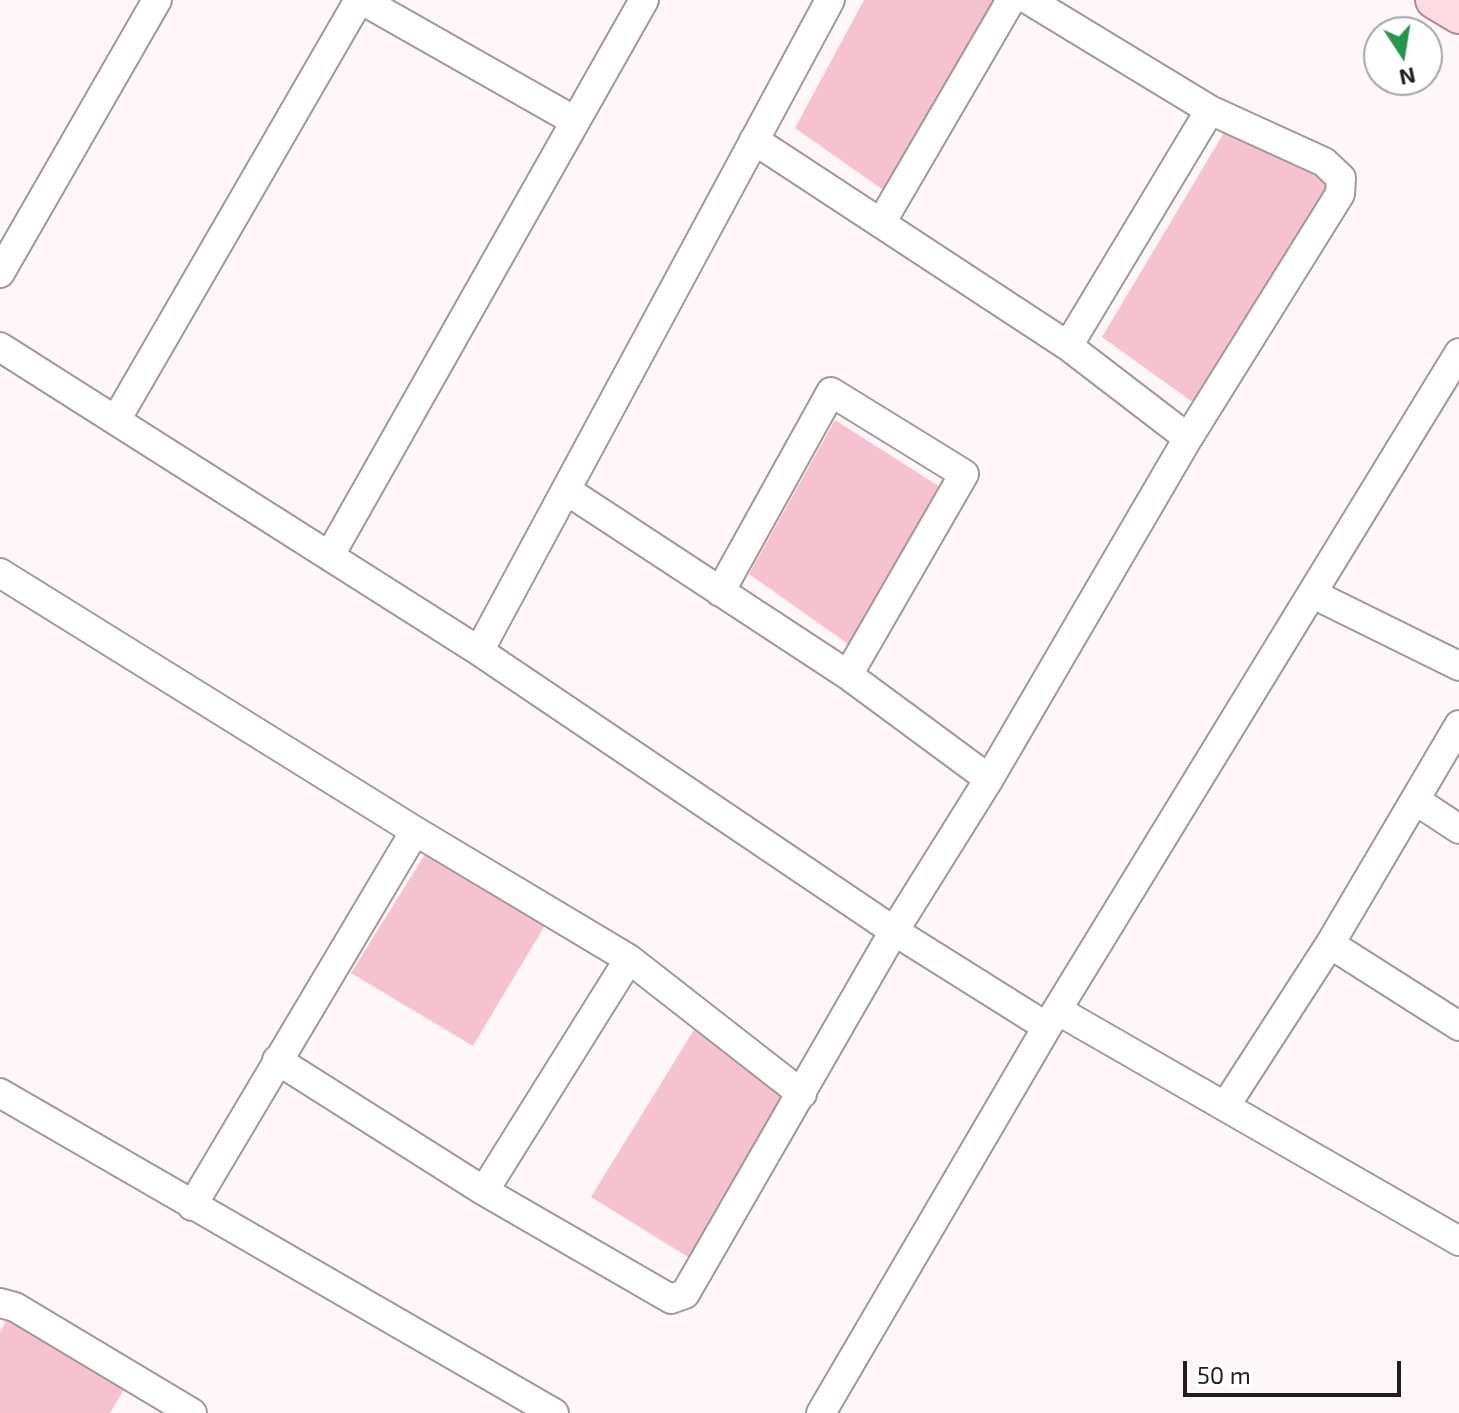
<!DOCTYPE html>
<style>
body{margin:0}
#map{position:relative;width:1459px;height:1413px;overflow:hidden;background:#fef7f9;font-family:"Exo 2",sans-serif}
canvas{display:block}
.north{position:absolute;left:1363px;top:16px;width:80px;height:80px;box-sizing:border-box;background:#fff;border:2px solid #a6a4a5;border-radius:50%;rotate:168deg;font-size:22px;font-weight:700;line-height:32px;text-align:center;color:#211c1d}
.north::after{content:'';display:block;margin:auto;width:28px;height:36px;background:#26954e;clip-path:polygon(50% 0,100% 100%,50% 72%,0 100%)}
.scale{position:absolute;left:1183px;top:1361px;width:218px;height:36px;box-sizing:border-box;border:4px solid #211c1d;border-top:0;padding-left:10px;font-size:24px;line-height:28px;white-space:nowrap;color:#211c1d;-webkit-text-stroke:6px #fff;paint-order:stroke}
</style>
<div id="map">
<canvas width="1459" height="1413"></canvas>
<div class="north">N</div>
<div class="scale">50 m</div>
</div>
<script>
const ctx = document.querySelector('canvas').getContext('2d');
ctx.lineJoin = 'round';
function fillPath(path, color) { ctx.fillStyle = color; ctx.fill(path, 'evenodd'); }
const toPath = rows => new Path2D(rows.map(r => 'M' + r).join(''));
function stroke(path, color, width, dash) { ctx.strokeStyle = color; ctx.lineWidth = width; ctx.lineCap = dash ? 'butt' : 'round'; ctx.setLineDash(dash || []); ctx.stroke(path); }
fillPath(toPath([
 [864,0,1005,0,895,186,883,190,795,128],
 [1231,121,1328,184,1203,399,1191,401,1102,337],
 [835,420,940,487,848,644,749,574],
 [427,851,548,920,473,1046,351,973],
 [700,1020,794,1082,693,1260,591,1197],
 [10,1315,126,1386,110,1413,0,1413,0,1332]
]), '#f6c2d0');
const minor = toPath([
 [362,0,575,121],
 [754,140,1068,346,1188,438],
 [881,223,1011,0],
 [0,273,157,0],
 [1068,346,1210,110],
 [0,347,479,651,894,931,1047,1027],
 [116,420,359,0],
 [566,490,848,675,989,779],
 [330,555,644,0],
 [0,573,415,831,629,959,802,1094],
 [720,592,831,392,964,474,848,675],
 [1313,594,1459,666],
 [479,651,830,0],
 [1415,800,1459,829],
 [1330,944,1459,1026],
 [1057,1010,1459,1241],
 [277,1060,484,1191,671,1299,685,1294,894,931,989,779,1188,438,1340,194,1341,178,1324,162,1210,110,1029,0],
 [0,1093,554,1413],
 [1226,1105,1330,944,1459,725],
 [484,1191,629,959],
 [192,1206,415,831],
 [0,1303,15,1307,192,1413],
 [821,1413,1057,1010,1459,353]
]);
const major = toPath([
 [1434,0,1459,15]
]);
stroke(minor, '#a39598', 32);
stroke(major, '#af8993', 40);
stroke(minor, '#fff', 28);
stroke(major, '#fddce5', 36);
</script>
